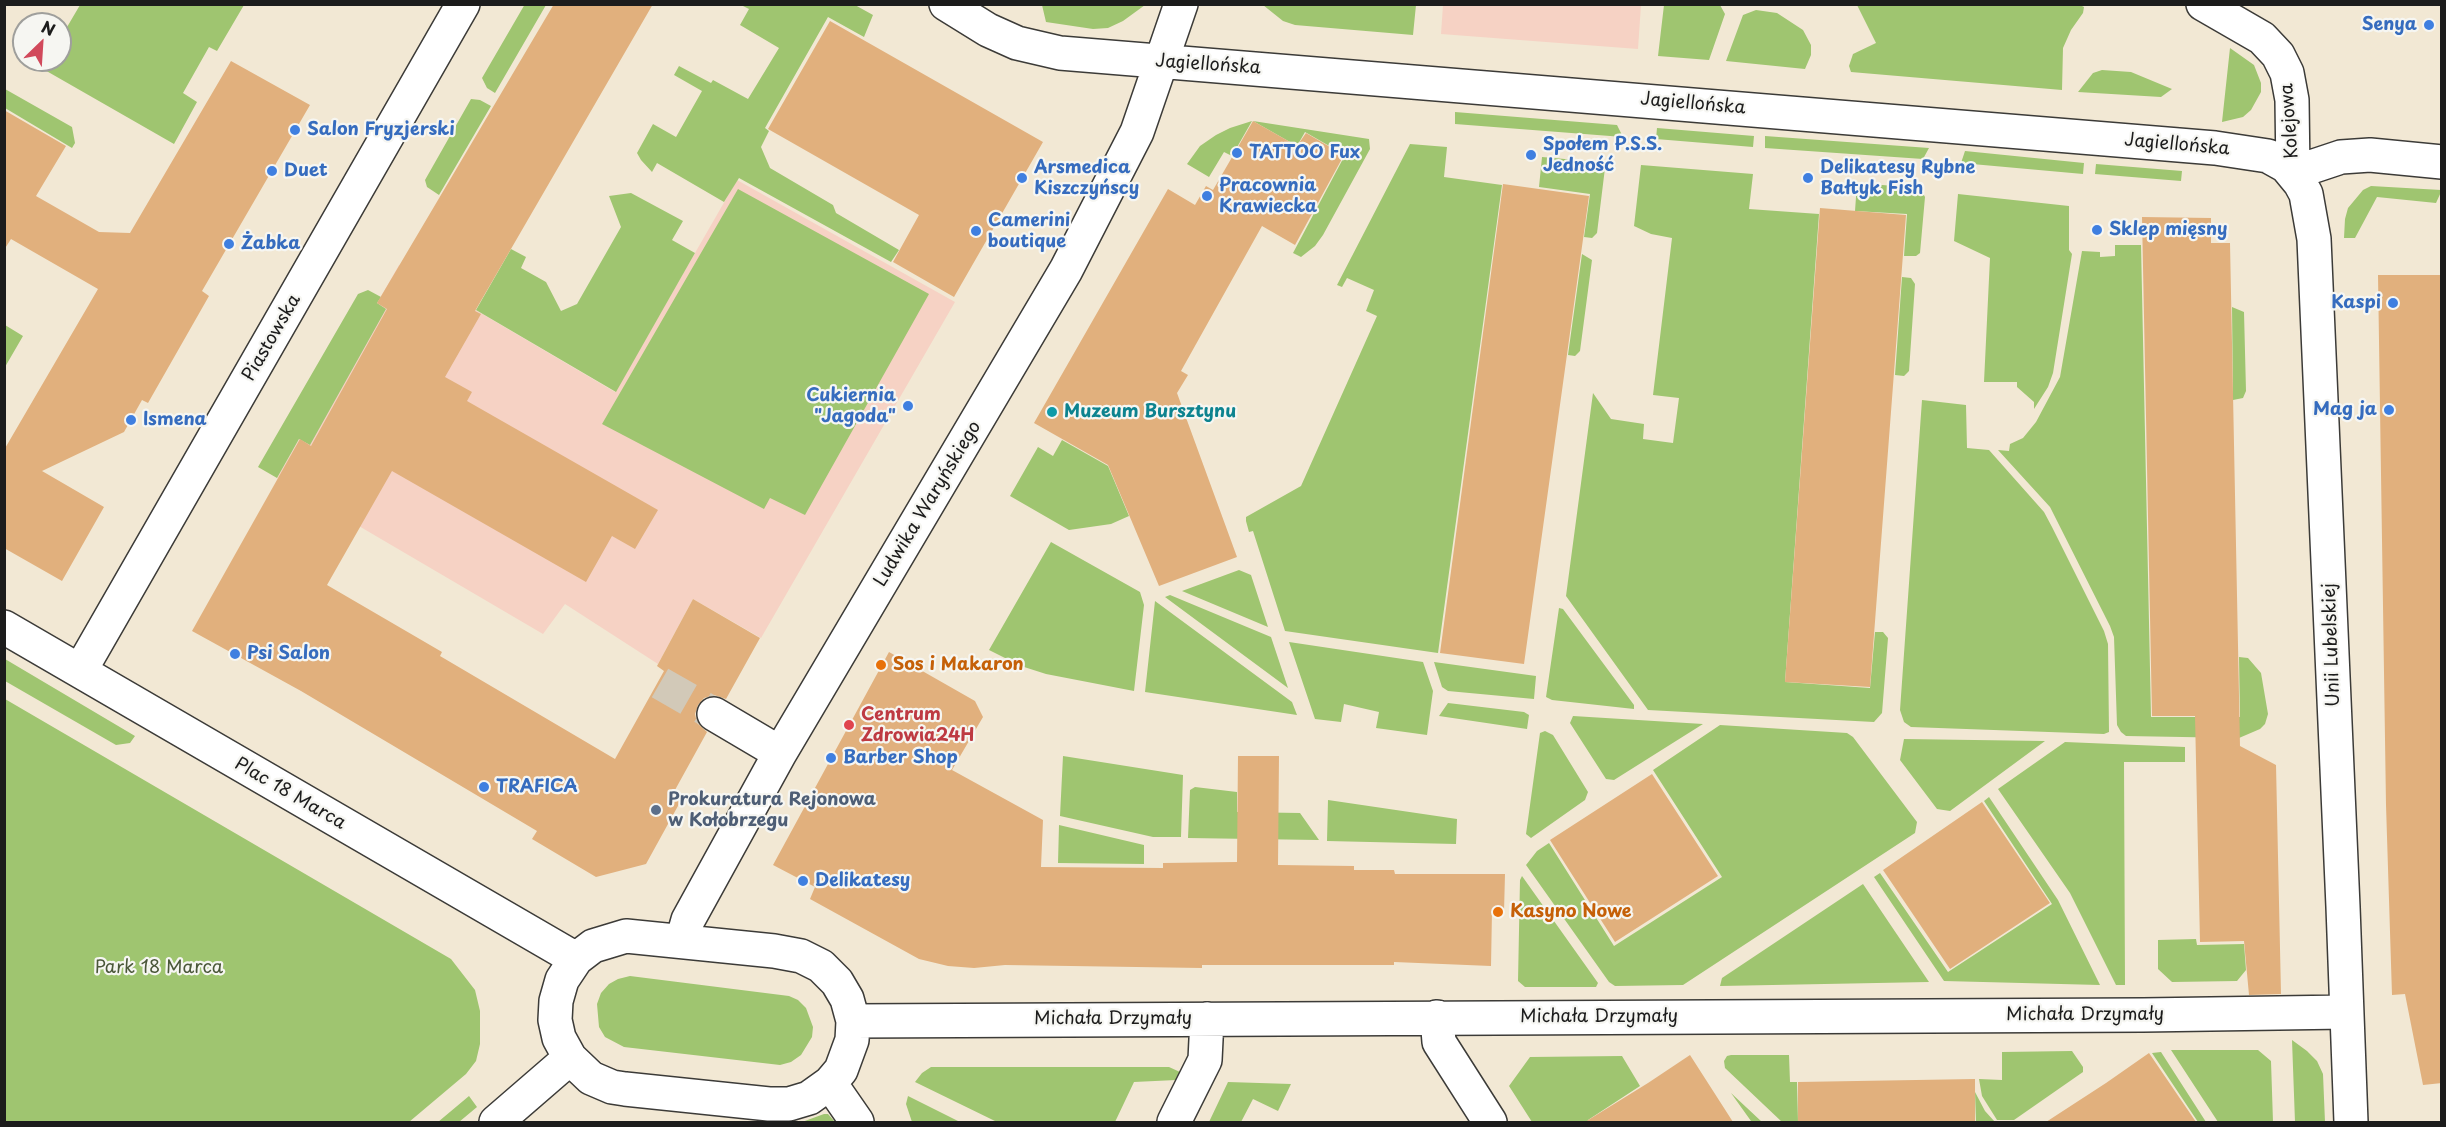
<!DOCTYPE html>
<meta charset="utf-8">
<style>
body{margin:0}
#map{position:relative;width:2446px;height:1127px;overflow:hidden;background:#f2e8d4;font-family:"Playpen Sans",sans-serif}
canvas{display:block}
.frame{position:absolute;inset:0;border:6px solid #1c1c1c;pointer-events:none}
.north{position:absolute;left:12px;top:12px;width:60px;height:60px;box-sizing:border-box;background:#f6f6f2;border:2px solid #9f9f9c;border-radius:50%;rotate:25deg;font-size:16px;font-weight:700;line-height:24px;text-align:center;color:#1c1c1c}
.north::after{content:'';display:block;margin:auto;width:21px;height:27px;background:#d1495b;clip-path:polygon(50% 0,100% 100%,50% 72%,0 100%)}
</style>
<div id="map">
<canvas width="2446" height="1127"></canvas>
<div class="frame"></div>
<div class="north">N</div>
</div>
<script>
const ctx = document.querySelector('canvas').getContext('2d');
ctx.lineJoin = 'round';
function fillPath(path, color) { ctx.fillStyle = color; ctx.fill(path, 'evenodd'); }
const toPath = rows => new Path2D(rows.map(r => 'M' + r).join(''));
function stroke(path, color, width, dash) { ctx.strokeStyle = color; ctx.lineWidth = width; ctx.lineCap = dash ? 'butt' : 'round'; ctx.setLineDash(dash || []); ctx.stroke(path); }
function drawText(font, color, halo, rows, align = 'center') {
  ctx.font = font + ' "Playpen Sans",sans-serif'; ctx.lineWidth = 4.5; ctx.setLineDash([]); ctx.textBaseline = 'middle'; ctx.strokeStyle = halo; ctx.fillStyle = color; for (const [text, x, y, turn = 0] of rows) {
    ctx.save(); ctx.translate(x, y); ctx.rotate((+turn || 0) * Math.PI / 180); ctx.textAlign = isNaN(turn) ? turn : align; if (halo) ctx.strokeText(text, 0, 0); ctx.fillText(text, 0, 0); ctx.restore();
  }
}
fillPath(toPath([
 [1443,5,1641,5,1638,49,1441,34],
 [737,180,955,302,761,638,693,599,658,664,565,604,543,634,277,478,399,265,615,392]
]), '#f6d2c4');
fillPath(toPath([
 [525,4,546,5,495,93,487,88,482,78],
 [80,5,244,5,217,51,209,47,183,93,197,102,174,144,43,69,48,60,60,60,60,39],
 [741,5,855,5,873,15,864,37,828,17,765,128,769,131,761,147,770,168,833,205,836,213,899,250,891,262,739,178,724,202,657,163,652,172,641,160,637,153,653,124,676,137,702,91,674,75,679,66,711,83,713,80,748,99,779,48,740,25,749,9],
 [1042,5,1042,4,1145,5,1123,21,1108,28,1093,29,1046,22],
 [1263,5,1416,5,1413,35,1295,25,1283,21],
 [1664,5,1720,5,1725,14,1709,60,1658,56],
 [2080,5,2084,7,2083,13,2071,30,2063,48,2062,90,1851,72,1849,66,1853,54,1876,43,1857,5],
 [1756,10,1777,13,1803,30,1811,45,1811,55,1805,69,1726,61,1743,15],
 [2230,48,2254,65,2261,83,2261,92,2251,110,2243,117,2222,122],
 [2102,70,2131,72,2172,89,2161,97,2078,92,2093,73],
 [5,89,72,127,75,143,72,148,5,108],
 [471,99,480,100,491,106,439,195,427,187,425,180],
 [1455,112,1617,125,1623,137,1455,124],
 [1252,121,1232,156,1224,152,1209,177,1187,164,1200,146,1216,135,1230,128],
 [1253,121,1369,139,1370,149,1323,235,1315,246,1301,257,1293,253,1345,155,1305,132,1297,146],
 [1657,128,1754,136,1753,147,1656,139],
 [1765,136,1929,148,1923,159,1765,148],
 [1410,144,1447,147,1444,177,1502,185,1438,653,1285,631,1253,531,1249,532,1246,521,1246,517,1301,486,1377,316,1366,311,1374,290,1347,278,1342,287,1337,285],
 [1965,151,2084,163,2083,174,1961,163],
 [1542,157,1599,162,1605,168,1597,233,1592,238,1584,237,1590,194,1539,187],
 [2096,164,2182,171,2181,181,2095,174],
 [1641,165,1753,174,1749,209,1819,214,1785,682,1870,688,1875,632,1883,632,1888,638,1882,713,1874,722,1648,710,1566,596,1593,393,1611,419,1644,424,1643,439,1673,443,1679,398,1653,395,1672,238,1651,234,1634,226],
 [1857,183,1920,188,1925,197,1920,253,1916,256,1904,256,1907,214,1855,211],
 [2371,186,2441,190,2441,192,2436,203,2377,197,2355,238,2344,238,2345,219,2348,208,2363,190],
 [738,189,929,294,805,515,770,498,764,509,602,424],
 [631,193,683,221,672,240,695,253,616,392,476,310,511,249,526,257,521,268,546,282,561,311,577,304,621,227,609,196],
 [1958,194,2069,206,2069,250,2072,254,2053,373,2048,387,2034,409,2034,402,2017,387,2017,382,1984,382,1990,258,1954,241],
 [2115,245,2141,245,2151,717,2240,717,2239,657,2248,658,2261,673,2268,714,2265,724,2260,729,2239,738,2126,736,2121,732,2117,725,2114,637,2110,626,2050,507,1998,450,2009,451,2010,444,2023,438,2036,422,2060,377,2082,251,2100,252,2100,257,2115,256],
 [1582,254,1592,260,1580,351,1575,356,1568,355],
 [1902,277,1911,278,1915,284,1909,371,1904,376,1895,375],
 [368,290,381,297,377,303,386,309,310,445,299,439,277,478,258,467,358,294],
 [2232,307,2244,312,2246,391,2243,398,2233,400],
 [5,325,23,336,5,367],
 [1922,400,1966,405,1967,448,1989,450,2044,512,2052,527,2104,631,2108,644,2109,732,2104,734,1911,727,1904,722,1900,710],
 [1062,440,1108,466,1129,516,1111,524,1069,530,1010,496,1038,447,1053,456],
 [1051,542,1140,592,1144,605,1134,691,1046,674,1021,666,989,650],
 [1239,570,1251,575,1268,627,1182,591],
 [1170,595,1271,637,1288,688,1165,597],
 [1155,601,1292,702,1297,715,1145,692],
 [1559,608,1563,609,1634,705,1634,709,1552,700,1546,697],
 [1289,642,1423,662,1433,691,1427,735,1376,728,1379,712,1344,704,1341,722,1315,719],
 [5,659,135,736,130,743,116,745,5,681],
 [1434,662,1536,676,1534,699,1448,691,1442,687],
 [5,699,451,959,475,990,480,1011,480,1044,476,1061,466,1074,409,1122,5,1122],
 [1448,703,1524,712,1529,715,1527,729,1439,716],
 [1573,716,1703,724,1614,780,1606,779,1570,723],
 [1720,725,1847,733,1853,737,1917,822,1915,833,1683,985,1615,986,1609,982,1526,865,1537,851,1549,843,1614,946,1722,877,1653,770],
 [1545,731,1553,735,1588,792,1585,800,1531,838,1526,834,1540,733],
 [1904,739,2045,741,1950,811,1937,809,1900,760],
 [2065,742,2185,747,2185,762,2124,762,2125,985,2116,985,2070,893,1998,789],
 [1063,756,1183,775,1181,837,1153,837,1060,816],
 [1195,787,1237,792,1237,812,1300,813,1319,840,1188,838,1190,790],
 [1989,797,2058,900,2100,985,1944,981,1874,877,1880,873,1948,972,2052,904,1984,801],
 [1328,800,1457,819,1456,844,1327,841],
 [1059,825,1144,845,1144,864,1058,863],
 [1522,876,1598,983,1596,987,1525,987,1518,981,1520,880],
 [1863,884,1929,982,1720,986,1722,978],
 [2196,939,2197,945,2244,944,2246,970,2237,981,2172,982,2158,969,2158,940],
 [630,976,789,996,798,1000,806,1008,813,1027,812,1037,801,1055,791,1062,780,1065,624,1047,605,1037,599,1027,597,1004,601,993,609,984,618,979],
 [2292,1040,2307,1051,2317,1061,2323,1074,2325,1122,2295,1122],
 [2171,1050,2258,1050,2271,1061,2273,1122,2218,1122],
 [2072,1051,2083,1067,2083,1072,2014,1120,1997,1120,1982,1096,1979,1079,2002,1080,2002,1052],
 [2161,1052,2206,1122,2198,1122,2152,1053],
 [1731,1055,1789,1055,1790,1082,1797,1082,1798,1122,1782,1122,1725,1068,1724,1061,1727,1056],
 [1622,1056,1640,1086,1588,1120,1589,1122,1532,1122,1509,1086,1530,1057],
 [931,1067,1169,1067,1180,1072,1176,1080,1134,1082,1115,1122,997,1122,915,1082,922,1073],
 [1228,1082,1291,1084,1278,1111,1253,1099,1241,1122,1209,1122],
 [1975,1092,1985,1111,1995,1122,1976,1122],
 [1731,1093,1762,1122,1749,1122,1751,1121],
 [469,1096,477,1107,459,1122,438,1122],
 [908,1096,960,1122,912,1122,906,1104],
 [824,1114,828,1114,835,1122,802,1122]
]), '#9fc570');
fillPath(toPath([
 [554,4,653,4,475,311,481,314,445,377,472,392,467,401,658,510,635,549,612,536,586,582,392,471,327,585,442,652,440,656,615,759,664,671,657,666,693,599,760,638,726,699,714,695,704,698,698,705,695,714,697,723,707,732,675,790,684,795,646,864,596,877,532,839,537,831,301,691,192,631,300,439,311,446,387,309,377,303],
 [830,21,1043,142,954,297,893,262,919,215,768,129],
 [231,61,310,105,202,291,209,296,148,403,142,400,124,432,42,471,104,507,62,581,4,548,4,450,98,289,11,239,4,250,4,110,66,146,36,196,99,232,130,233],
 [1253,121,1297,146,1306,133,1344,155,1295,245,1262,226,1181,371,1188,375,1177,393,1237,557,1159,586,1108,465,1034,423,1168,189,1195,205,1206,186,1213,190],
 [1503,184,1589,196,1524,664,1440,653],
 [1820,208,1906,215,1870,687,1785,682],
 [2142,217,2211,218,2211,243,2230,243,2240,746,2276,765,2281,994,2249,995,2244,941,2200,942,2195,716,2152,716],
 [2378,275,2442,275,2442,1083,2423,1085,2405,994,2392,995,2386,805],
 [889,652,975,701,983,717,952,770,1043,820,1041,867,1163,868,1163,863,1237,862,1238,756,1279,756,1278,865,1354,866,1354,870,1394,870,1395,874,1505,874,1504,912,1492,911,1491,966,1394,962,1394,965,1202,965,1202,968,1005,965,974,968,948,966,919,959,810,899,815,887,773,865],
 [1652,774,1718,876,1615,942,1550,840],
 [1982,802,2050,903,1950,969,1883,870],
 [2149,1053,2196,1122,2046,1122,2106,1083],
 [1690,1055,1733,1122,1585,1122,1648,1083],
 [1975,1079,1975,1122,1798,1122,1798,1082]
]), '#e1b07d');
stroke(toPath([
 [660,683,714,714]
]), '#d2c9b8', 33, [33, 16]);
const minor = toPath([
 [946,4,988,30,1017,43,1060,53,2215,148,2268,156,2286,166,2300,183,2306,194,2314,239,2343,907,2351,1122],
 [2203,4,2262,38,2278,55,2287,73,2292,100,2293,173],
 [2293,173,2341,157,2370,155,2442,162],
 [4,627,576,959],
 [80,671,463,4],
 [714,714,780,753],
 [626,936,774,951,801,956,821,966,837,982,847,999,853,1021,852,1040,841,1070,830,1083,809,1098,789,1104,769,1104,625,1089,612,1087,591,1078,570,1058,559,1038,555,1020,556,1001,562,980,576,959,593,946,626,936],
 [682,941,688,920,780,753,1066,270,1137,132,1181,4],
 [1437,1017,1439,1042,1490,1122],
 [853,1021,2143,1015,2346,1012],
 [830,1083,857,1122],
 [496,1122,570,1058],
 [1174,1122,1205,1060,1207,1019]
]);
stroke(minor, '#3c3b38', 36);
stroke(minor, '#fff', 33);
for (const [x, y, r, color] of [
 [2429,25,6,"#3f7fe0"],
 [295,130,6,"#3f7fe0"],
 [1237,153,6,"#3f7fe0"],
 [1531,155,6,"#3f7fe0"],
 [272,171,6,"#3f7fe0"],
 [1022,178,6,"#3f7fe0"],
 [1808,178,6,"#3f7fe0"],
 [1207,196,6,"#3f7fe0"],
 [2097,230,6,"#3f7fe0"],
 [976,231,6,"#3f7fe0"],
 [229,244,6,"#3f7fe0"],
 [2393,303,6,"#3f7fe0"],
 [908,406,6,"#3f7fe0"],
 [2389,410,6,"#3f7fe0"],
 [1052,412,6,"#0f9aa8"],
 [131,420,6,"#3f7fe0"],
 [235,654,6,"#3f7fe0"],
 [881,665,6,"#e8710a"],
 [849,725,6,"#e0444e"],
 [831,758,6,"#3f7fe0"],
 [484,787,6,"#3f7fe0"],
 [656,810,6,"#5c6f8a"],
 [803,881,6,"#3f7fe0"],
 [1498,912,6,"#e8710a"]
]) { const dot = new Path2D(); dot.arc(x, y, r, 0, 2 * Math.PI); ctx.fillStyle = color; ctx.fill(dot); stroke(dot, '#f6f6f2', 2); }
drawText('bold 18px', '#366cbe', '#f6f6f2', [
 ["Senya",2417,25,"right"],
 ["Salon Fryzjerski",307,130],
 ["Społem P.S.S.",1543,145],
 ["Jedność",1543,166],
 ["TATTOO Fux",1249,153],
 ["Arsmedica",1034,168],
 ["Kiszczyńscy",1034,189],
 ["Delikatesy Rybne",1820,168],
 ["Bałtyk Fish",1820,189],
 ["Duet",284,171],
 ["Pracownia",1219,186],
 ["Krawiecka",1219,207],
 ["Camerini",988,221],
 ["boutique",988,242],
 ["Sklep mięsny",2109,230],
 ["Żabka",241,244],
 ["Kaspi",2381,303,"right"],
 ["Cukiernia",896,396,"right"],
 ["\"Jagoda\"",896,417,"right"],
 ["Mag ja",2377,410,"right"],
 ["Ismena",143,420],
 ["Psi Salon",247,654],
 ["Barber Shop",843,758],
 ["TRAFICA",496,787],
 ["Delikatesy",815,881]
], 'left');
drawText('18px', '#1c1c1c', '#f6f6f2', [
 ["Jagiellońska",1208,65,4],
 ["Jagiellońska",1693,104,5],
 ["Kolejowa",2290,121,-94],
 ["Jagiellońska",2177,145,5],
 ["Piastowska",272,338,-60],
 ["Ludwika Waryńskiego",928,504,-59],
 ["Unii Lubelskiej",2332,645,-92],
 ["Plac 18 Marca",290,794,30],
 ["Michała Drzymały",2085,1015],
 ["Michała Drzymały",1599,1017],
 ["Michała Drzymały",1113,1019]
]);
drawText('bold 18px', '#0d838f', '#f6f6f2', [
 ["Muzeum Bursztynu",1064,412]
], 'left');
drawText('bold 18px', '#c56008', '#f6f6f2', [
 ["Sos i Makaron",893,665],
 ["Kasyno Nowe",1510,912]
], 'left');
drawText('bold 18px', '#be3a42', '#f6f6f2', [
 ["Centrum",861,715],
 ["Zdrowia24H",861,736]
], 'left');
drawText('bold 18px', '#4e5e75', '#f6f6f2', [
 ["Prokuratura Rejonowa",668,800],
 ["w Kołobrzegu",668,821]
], 'left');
drawText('18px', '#4a5739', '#f6f6f2', [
 ["Park 18 Marca",159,968]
]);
</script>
